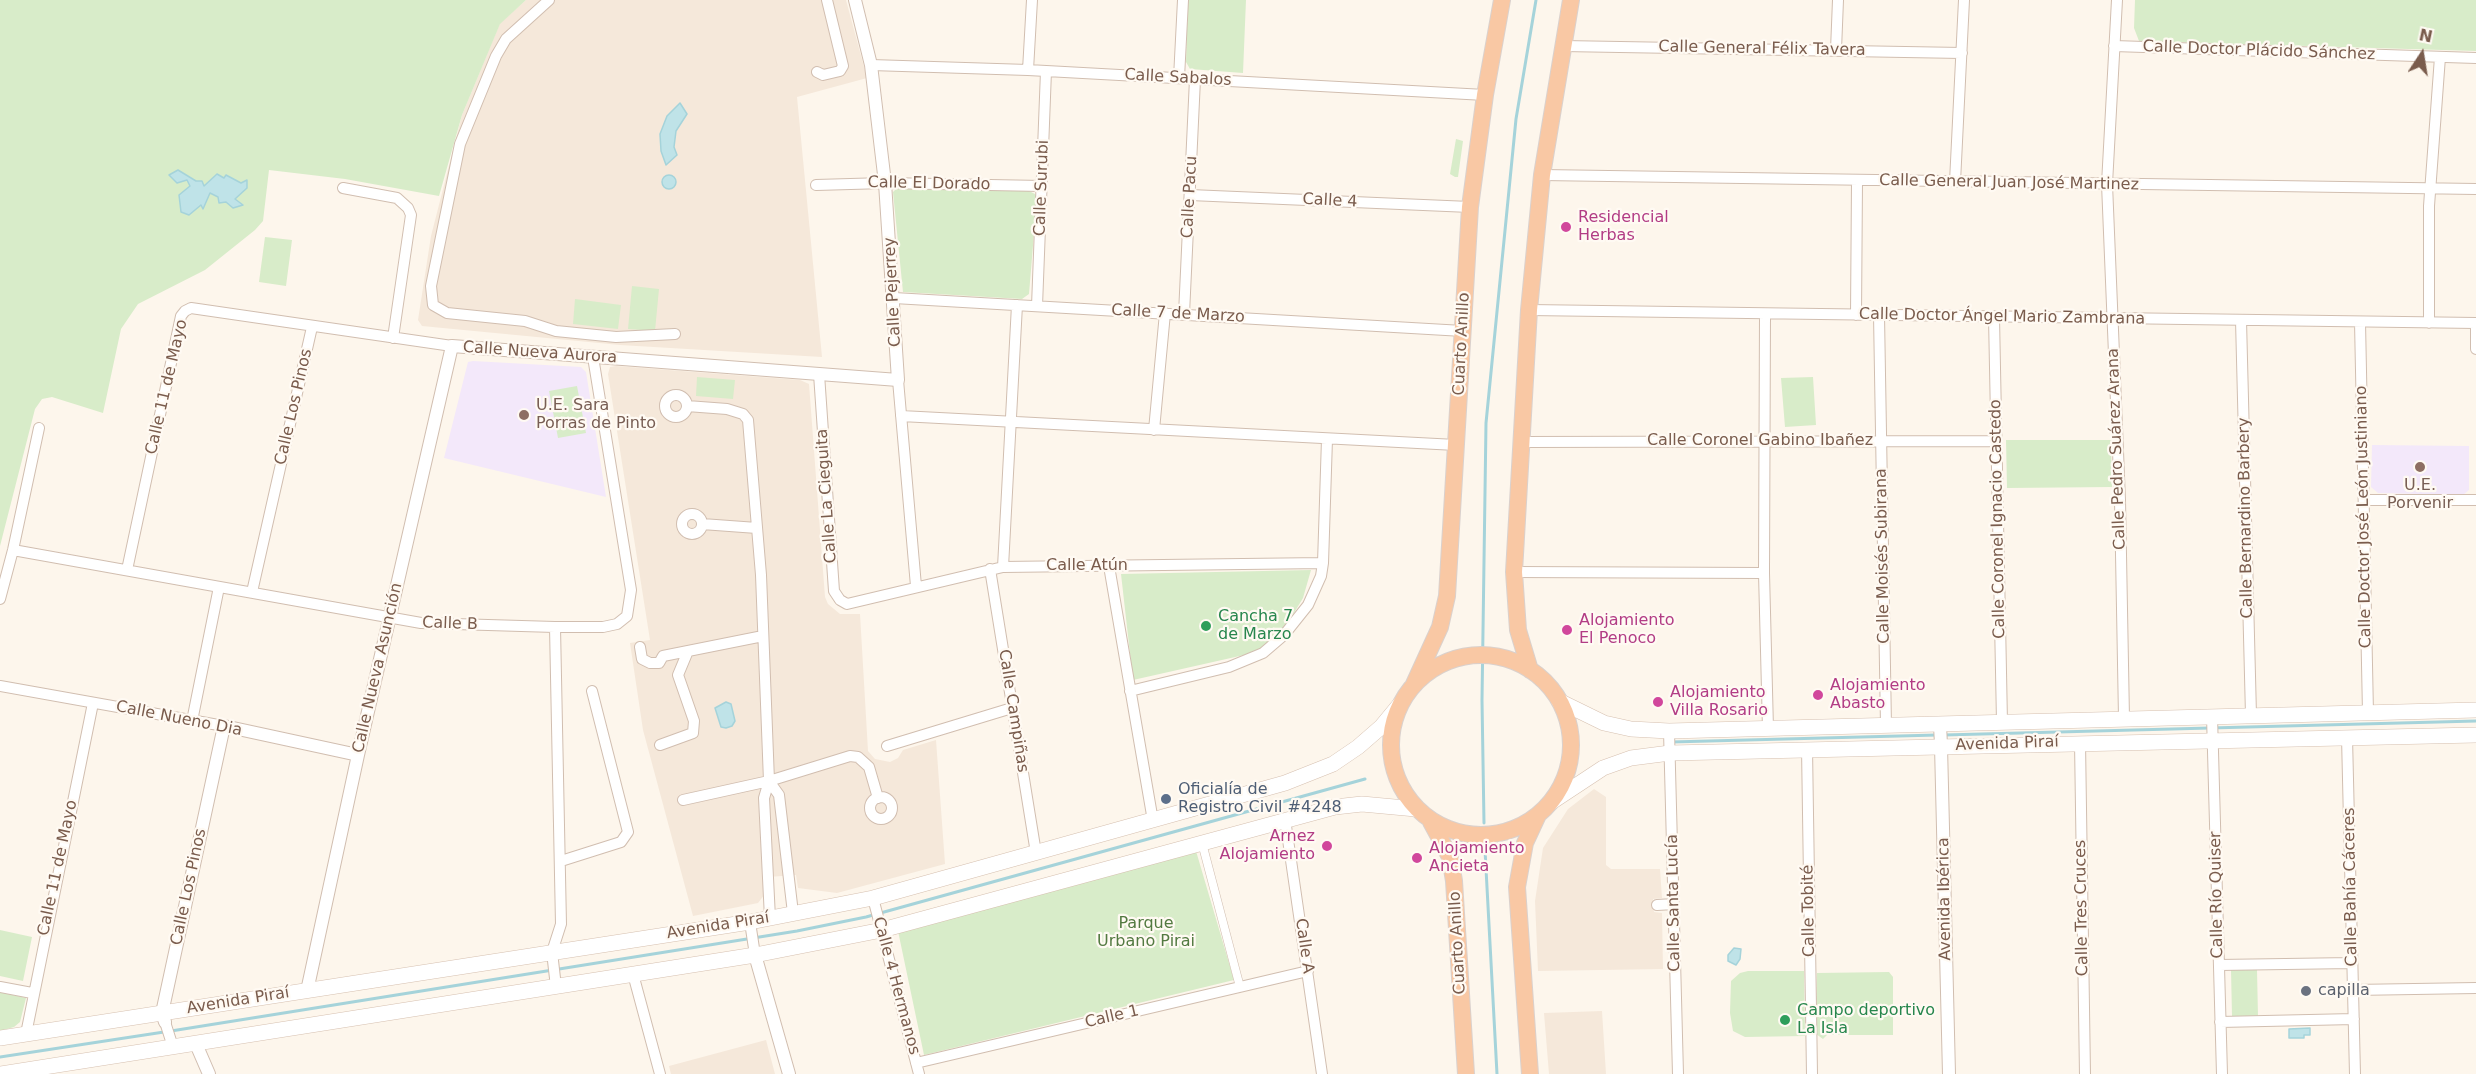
<!DOCTYPE html>
<meta charset="utf-8">
<style>
body{margin:0}
#map{position:relative;width:2476px;height:1074px;overflow:hidden;background:#fdf6ec;font-family:"DejaVu Sans",sans-serif}
canvas{display:block}
.north{position:absolute;left:2392px;top:24px;width:60px;height:60px;-webkit-text-stroke:4px #fffaf3;paint-order:stroke;rotate:12deg;font-size:16px;font-weight:700;line-height:24px;text-align:center;color:#7a5c4d}
.north::after{content:'';display:block;margin:auto;width:21px;height:27px;background:#7a5c4d;clip-path:polygon(50% 0,100% 100%,50% 72%,0 100%)}
</style>
<div id="map">
<canvas width="2476" height="1074"></canvas>
<div class="north">N</div>
</div>
<script>
const ctx = document.querySelector('canvas').getContext('2d');
ctx.lineJoin = 'round';
function fillPath(path, color) { ctx.fillStyle = color; ctx.fill(path, 'evenodd'); }
const toPath = rows => new Path2D(rows.map(r => 'M' + r).join(''));
function stroke(path, color, width, dash) { ctx.strokeStyle = color; ctx.lineWidth = width; ctx.lineCap = dash ? 'butt' : 'round'; ctx.setLineDash(dash || []); ctx.stroke(path); }
function drawText(font, color, halo, rows, align = 'center') {
  ctx.font = font + ' "DejaVu Sans",sans-serif'; ctx.lineWidth = 4.5; ctx.setLineDash([]); ctx.textBaseline = 'middle'; ctx.strokeStyle = halo; ctx.fillStyle = color; for (const [text, x, y, turn = 0] of rows) {
    ctx.save(); ctx.translate(x, y); ctx.rotate((+turn || 0) * Math.PI / 180); ctx.textAlign = isNaN(turn) ? turn : align; if (halo) ctx.strokeText(text, 0, 0); ctx.fillText(text, 0, 0); ctx.restore();
  }
}
fillPath(toPath([
 [526,0,846,0,867,78,797,97,822,357,620,345,422,326,418,320,431,236,462,115,500,23],
 [616,366,800,380,809,384,825,597,828,604,840,614,860,614,868,751,875,759,890,762,898,758,903,750,936,740,945,864,837,893,798,888,796,875,768,877,765,894,758,903,693,916,643,730,630,643,650,640,608,374,610,367],
 [1594,789,1606,797,1606,865,1611,869,1660,869,1662,898,1653,899,1654,912,1662,913,1663,969,1538,971,1535,901,1543,848,1568,809],
 [1602,1011,1606,1074,1549,1074,1544,1013],
 [766,1040,775,1074,671,1074,669,1066]
]), '#f5e8da');
fillPath(toPath([
 [473,361,581,367,586,372,606,497,444,458,468,362],
 [2372,445,2469,446,2469,490,2463,495,2378,493,2371,487]
]), '#f3e8fa');
fillPath(toPath([
 [0,0,526,0,500,24,462,115,439,196,345,179,269,170,263,221,255,230,205,270,138,304,121,329,103,413,52,397,42,399,35,409,0,546],
 [1188,0,1246,0,1243,73,1190,69,1186,62],
 [2135,0,2476,0,2476,51,2139,41,2134,28],
 [1456,139,1463,141,1458,177,1455,177,1450,174],
 [899,186,1029,191,1035,194,1037,197,1029,294,1022,299,903,292,893,192],
 [265,237,292,240,286,286,259,282],
 [632,286,659,289,655,331,628,329],
 [575,299,621,305,618,329,573,324],
 [697,377,735,380,733,399,696,396],
 [1813,377,1816,425,1785,427,1781,378],
 [577,386,586,433,558,438,549,391],
 [2006,440,2111,440,2112,487,2007,488],
 [1311,570,1303,598,1289,621,1273,640,1253,653,1133,680,1121,574],
 [1196,851,1234,980,924,1055,898,931],
 [0,930,32,937,23,981,0,976],
 [2231,970,2257,970,2258,1016,2232,1016],
 [1748,971,1804,971,1805,1036,1745,1037,1733,1031,1730,1013,1731,981,1740,973],
 [1889,972,1893,977,1893,1035,1827,1035,1823,1039,1816,1034,1817,973],
 [0,992,26,998,20,1022,14,1027,0,1031]
]), '#d8ecc9');
const water = toPath([
 [680,103,687,114,676,131,674,147,677,155,666,165,661,151,660,134,667,116,680,103],
 [178,170,196,181,202,181,204,186,217,174,224,178,226,175,241,183,247,180,247,188,235,199,243,205,233,208,226,202,219,203,218,197,210,193,203,209,201,205,189,215,181,212,179,195,190,186,187,180,177,183,169,175,178,170],
 '662 182a7 7 0 1 1 14 0a7 7 0 1 1-14 0Z',
 [726,702,731,704,735,721,732,726,726,728,721,727,715,708,726,702],
 [1734,948,1741,949,1740,959,1736,965,1728,961,1728,955,1734,948],
 [2310,1028,2310,1035,2304,1035,2304,1038,2289,1038,2289,1029,2310,1028]
]);
fillPath(water, '#bfe3e8');
stroke(water, '#a5d3da', 1.5);
stroke(toPath([
 [1944,735,2476,721],
 [1671,742,1937,735],
 [1484,823,1482,700,1486,423,1516,119,1536,0],
 [1485,850,1497,1074],
 [171,1031,797,931,866,917,1365,779],
 [0,1057,164,1032]
]), '#a5d3da', 3);
const pedestrian = toPath([
 [1202,843,1240,987]
]);
const minor = toPath([
 [549,0,506,39,496,56,460,144,431,286,433,305,447,313,525,321,556,331,616,337,675,334],
 [2117,0,2107,184,2120,500,2124,718],
 [1563,46,1962,53],
 [2114,46,2476,58],
 [1836,50,1838,0],
 [871,65,1028,70,1485,95],
 [1028,70,1032,0],
 [817,72,823,75,840,71,843,66,827,0],
 [1179,78,1183,0],
 [1542,175,2476,189],
 [1955,182,1964,0],
 [816,185,885,183,1042,186],
 [343,188,397,198,408,208,411,215,393,338],
 [1190,195,1470,207],
 [894,298,1463,331],
 [1037,306,1046,71],
 [1529,310,2476,323],
 [1184,314,1195,79],
 [1765,314,1764,573,1768,729],
 [1856,315,1857,182],
 [1879,315,1886,726],
 [1994,317,2002,722],
 [2241,320,2251,715],
 [2360,322,2368,713],
 [2429,323,2429,206,2440,57],
 [2476,323,2476,349],
 [819,374,834,591,840,600,847,604,1003,567,1323,563],
 [898,380,916,586],
 '665 406a11 11 0 1 1 22 0a11 11 0 1 1-22 0Z',
 [687,406,727,409,743,414,748,420,761,575,769,781,764,798,770,918],
 [901,416,1456,445],
 [1154,430,1165,313],
 [1523,442,1996,441],
 [2364,500,2476,500],
 '682 524a10 10 0 1 1 20 0a10 10 0 1 1-20 0Z',
 [702,524,757,528],
 [13,550,421,623,555,627,603,627,617,624,627,616,631,590,593,357],
 [1109,566,1153,821],
 [1003,567,1017,305],
 [990,569,1036,853],
 [127,570,181,316,185,311,191,308,452,346],
 [1514,572,1764,573],
 [252,592,312,327],
 [0,599,13,550,39,428],
 [555,627,561,924,552,952,556,987],
 [640,647,642,659,650,663,659,663,663,656,763,636],
 [0,686,224,726],
 [1130,691,1229,667,1263,653,1284,635,1308,605,1321,576,1323,563,1327,439],
 [2212,716,2222,1074],
 [192,721,219,587],
 [1669,731,1678,1074],
 [2347,737,2355,1074],
 [2080,742,2085,1074],
 [660,745,693,733,694,721,678,675,688,651],
 [887,746,1012,708],
 [1807,748,1812,1074],
 [769,781,779,795,793,913],
 '870 808a11 11 0 1 1 22 0a11 11 0 1 1-22 0Z',
 [683,800,769,781,850,756,858,757,869,767,878,798],
 [1285,819,1322,1074],
 [561,861,621,842,628,832,592,691],
 [873,898,919,1074],
 [1657,905,1674,904],
 [750,922,755,955],
 [2219,965,2352,963],
 [633,974,660,1074],
 [0,987,32,993],
 [2353,990,2476,988],
 [165,1022,173,1047],
 [2220,1022,2354,1019],
 [26,1034,93,703],
 [916,1063,1308,971]
]);
const tertiary = toPath([
 [1940,726,1941,744],
 [1941,746,1949,1074],
 [755,955,789,1074],
 [307,991,358,755,452,346,898,380,885,183,871,65,855,0],
 [165,1022,162,1013,224,726,358,755],
 [196,1044,209,1074]
]);
const secondary = toPath([
 [1559,701,1604,723,1631,729,1669,731,2476,710],
 [1550,803,1603,768,1631,758,1670,753,2476,735],
 [0,1038,750,922,873,898,1285,783,1333,764,1358,747,1381,727,1400,704],
 [0,1074,755,955,882,930,1335,807,1362,804,1416,809]
]);
const trunk = toPath([
 '1391 745a90 90 0 1 1 180 0a90 90 0 1 1-180 0Z',
 [1530,670,1518,630,1514,572,1529,310,1542,175,1571,0],
 [1414,684,1440,627,1447,596,1470,207,1485,95,1502,0],
 [1431,822,1450,857,1454,881,1466,1074],
 [1530,1074,1517,887,1525,843,1538,815]
]);
stroke(pedestrian, '#d1beb0', 9);
stroke(minor, '#d1beb0', 12);
stroke(tertiary, '#d1beb0', 14);
stroke(secondary, '#d6c0b0', 16);
stroke(trunk, '#dad1cd', 18);
stroke(pedestrian, '#fff', 8);
stroke(minor, '#fff', 10);
stroke(tertiary, '#fff', 12);
stroke(secondary, '#fff', 15);
stroke(trunk, '#f9c8a4', 16);
for (const [x, y, r, color] of [
 [1566,227,6,"#d1479c"],
 [524,415,6,"#8d6e63"],
 [2420,467,6,"#8d6e63"],
 [1206,626,6,"#2e9e5b"],
 [1567,630,6,"#d1479c"],
 [1818,695,6,"#d1479c"],
 [1658,702,6,"#d1479c"],
 [1166,799,6,"#5c6f8a"],
 [1327,846,6,"#d1479c"],
 [1417,858,6,"#d1479c"],
 [2306,991,6,"#6b7280"],
 [1785,1020,6,"#2e9e5b"]
]) { const dot = new Path2D(); dot.arc(x, y, r, 0, 2 * Math.PI); ctx.fillStyle = color; ctx.fill(dot); stroke(dot, '#fffaf3', 2); }
drawText('16px', '#7a5c4d', '#fffaf3', [
 ["Calle General Félix Tavera",1762,49,1],
 ["Calle Doctor Plácido Sánchez",2259,51,2],
 ["Calle Sabalos",1178,78,3],
 ["Calle General Juan José Martinez",2009,183,1],
 ["Calle El Dorado",929,184,1],
 ["Calle Surubi",1042,188,-88],
 ["Calle Pacu",1190,197,-87],
 ["Calle 4",1330,201,3],
 ["Calle Pejerrey",893,292,-93],
 ["Calle 7 de Marzo",1178,314,3],
 ["Calle Doctor Ángel Mario Zambrana",2002,317,1],
 ["Cuarto Anillo",1462,344,-87],
 ["Calle Nueva Aurora",540,353,4],
 ["Calle 11 de Mayo",167,387,-77],
 ["Calle Los Pinos",294,407,-77],
 ["Calle Coronel Gabino Ibañez",1760,441],
 ["Calle Pedro Suárez Arana",2117,449,-92],
 ["Calle La Cieguita",827,496,-94],
 ["Calle Doctor José León Justiniano",2364,517,-91],
 ["Calle Bernardino Barbery",2246,518,-91],
 ["Calle Coronel Ignacio Castedo",1998,519,-91],
 ["Calle Moisés Subirana",1883,556,-91],
 ["Calle Atún",1087,566],
 ["Calle B",450,624,2],
 ["Calle Nueva Asunción",378,668,-77],
 ["Calle Campiñas",1013,711,81],
 ["Calle Nueno Dia",179,719,11],
 ["Avenida Piraí",2007,744,-2],
 ["Calle 11 de Mayo",58,868,-78],
 ["Calle Los Pinos",189,887,-78],
 ["Calle Bahía Cáceres",2351,887,-91],
 ["Calle Río Quiser",2217,895,-91],
 ["Avenida Ibérica",1945,899,-91],
 ["Calle Santa Lucía",1674,903,-91],
 ["Calle Tres Cruces",2082,908,-91],
 ["Calle Tobité",1809,911,-91],
 ["Avenida Piraí",718,926,-9],
 ["Cuarto Anillo",1458,943,-93],
 ["Calle A",1304,946,82],
 ["Calle 4 Hermanos",896,986,75],
 ["Avenida Piraí",238,1001,-9],
 ["Calle 1",1112,1017,-13]
]);
drawText('16px', '#b23c85', '#fffaf3', [
 ["Residencial",1578,218],
 ["Herbas",1578,236],
 ["Alojamiento",1579,621],
 ["El Penoco",1579,639],
 ["Alojamiento",1830,686],
 ["Abasto",1830,704],
 ["Alojamiento",1670,693],
 ["Villa Rosario",1670,711],
 ["Arnez",1315,837,"right"],
 ["Alojamiento",1315,855,"right"],
 ["Alojamiento",1429,849],
 ["Ancieta",1429,867]
], 'left');
drawText('16px', '#785e54', '#fffaf3', [
 ["U.E. Sara",536,406],
 ["Porras de Pinto",536,424],
 ["U.E.",2420,486,"center"],
 ["Porvenir",2420,504,"center"]
], 'left');
drawText('16px', '#27864d', '#fffaf3', [
 ["Cancha 7",1218,617],
 ["de Marzo",1218,635],
 ["Campo deportivo",1797,1011],
 ["La Isla",1797,1029]
], 'left');
drawText('16px', '#4e5e75', '#fffaf3', [
 ["Oficialía de",1178,790],
 ["Registro Civil #4248",1178,808]
], 'left');
drawText('16px', '#537a41', '#fffaf3', [
 ["Parque",1146,924],
 ["Urbano Pirai",1146,942]
]);
drawText('16px', '#5b616d', '#fffaf3', [
 ["capilla",2318,991]
], 'left');
</script>
